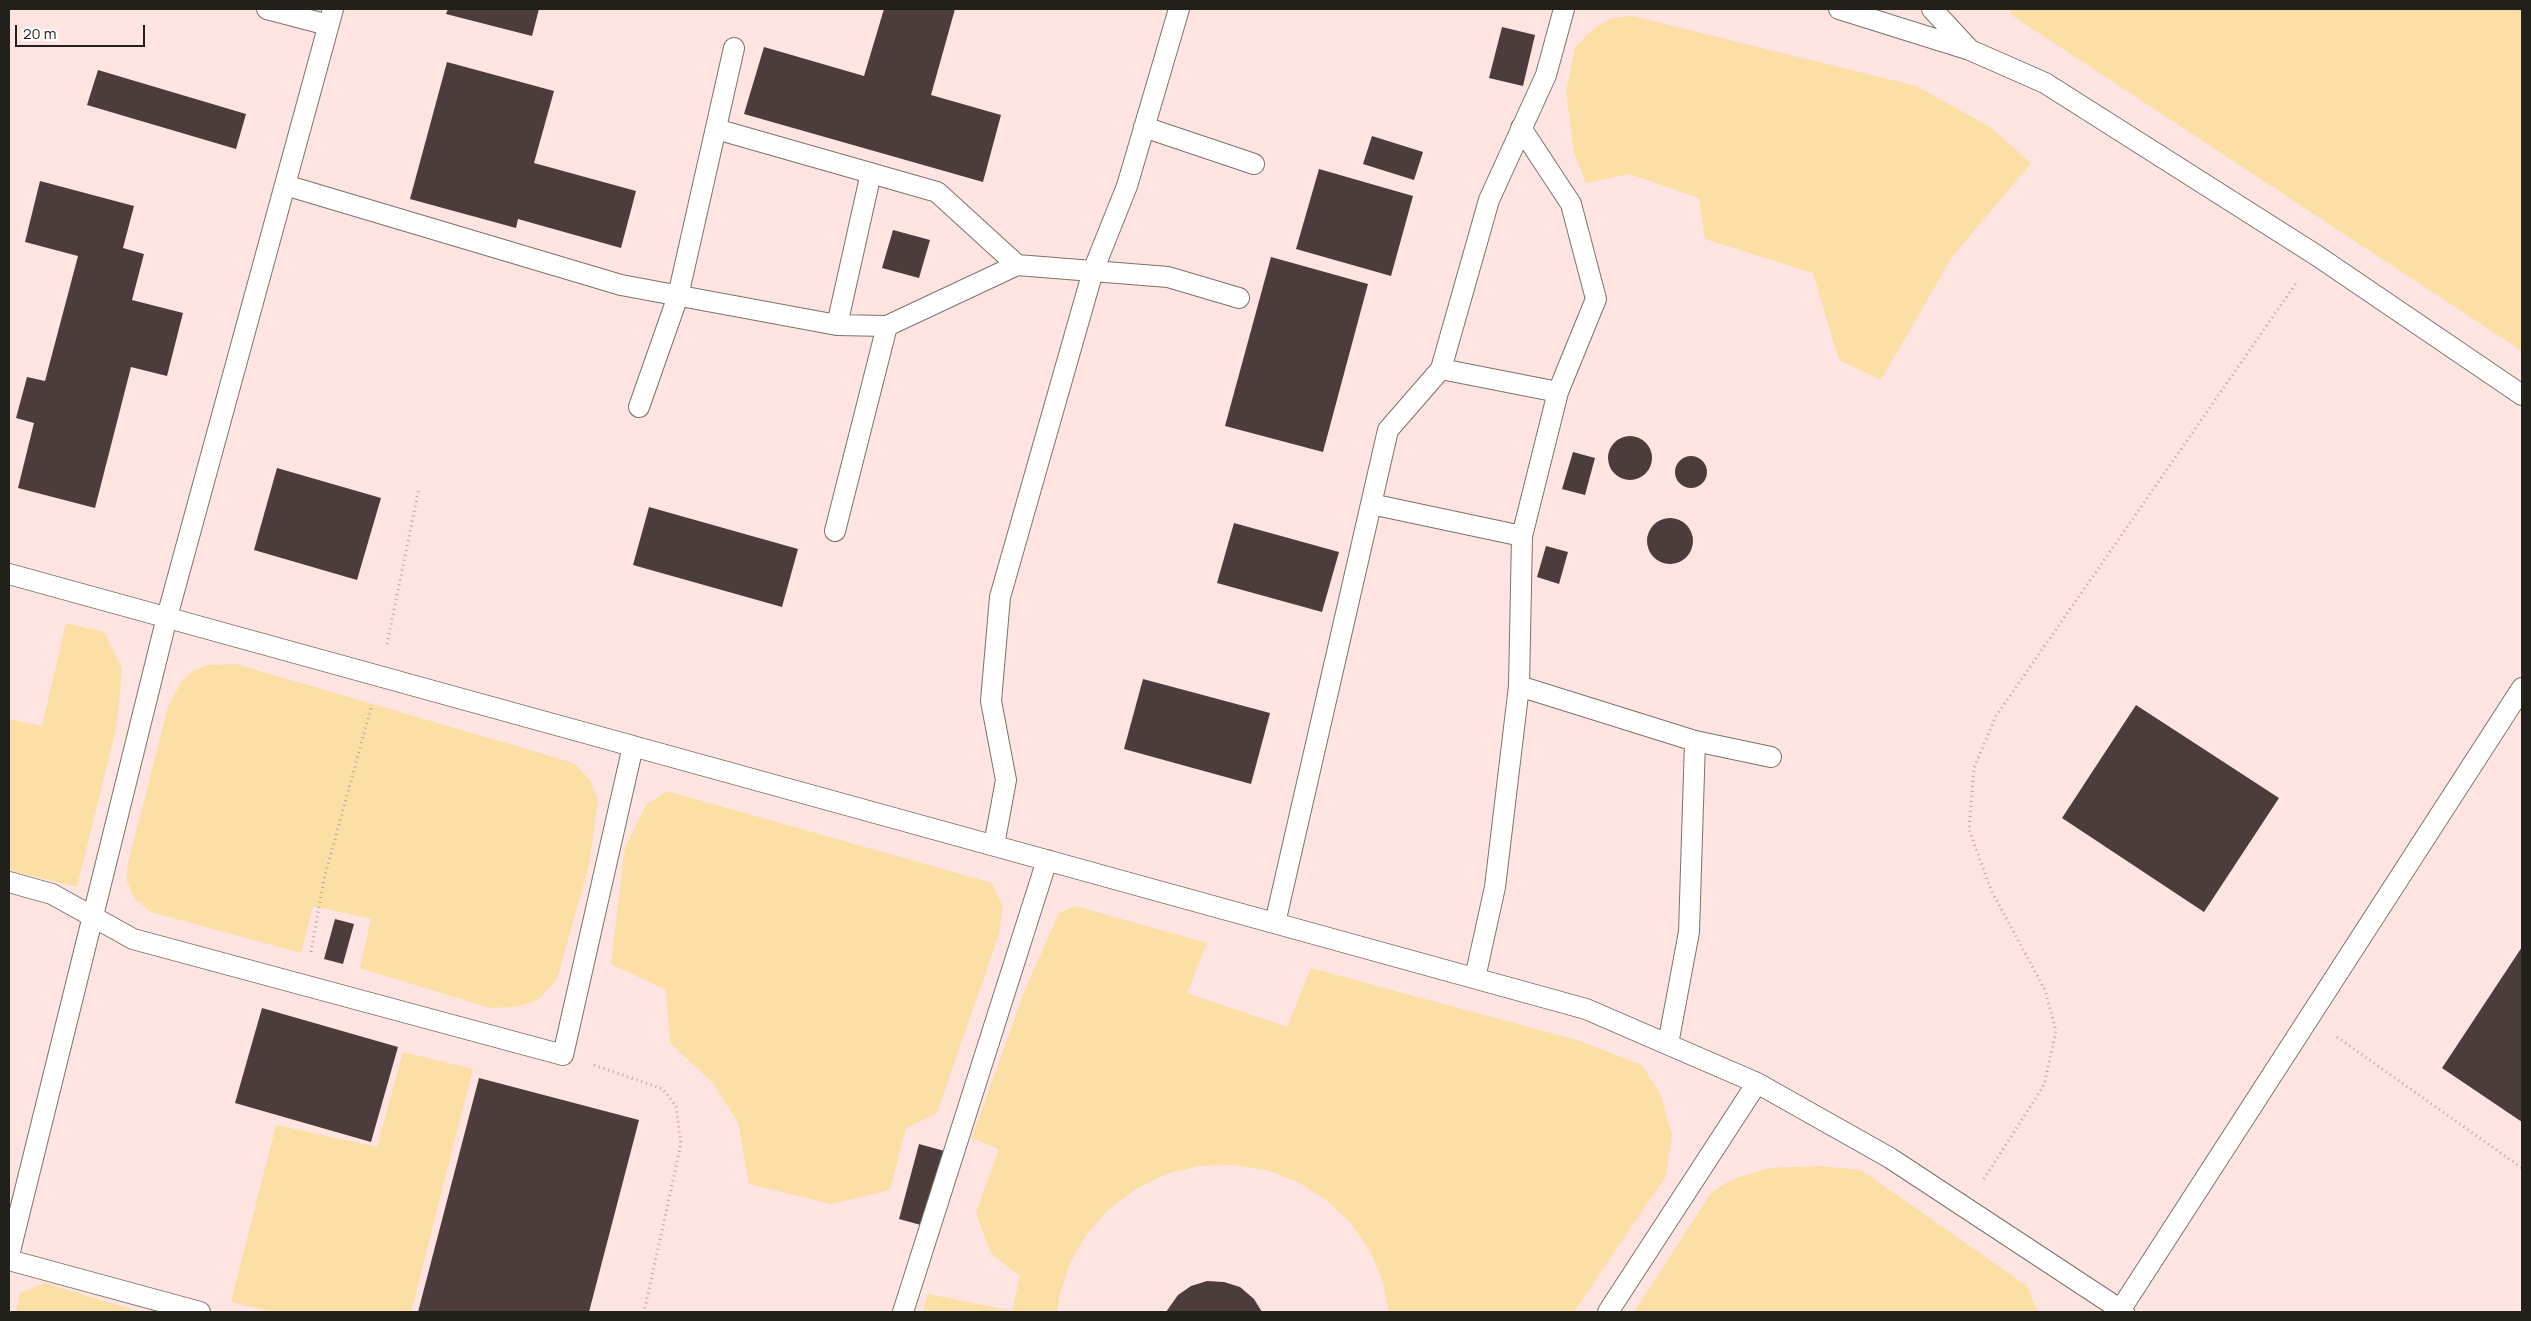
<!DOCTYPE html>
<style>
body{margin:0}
#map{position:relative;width:2531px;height:1321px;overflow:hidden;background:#fbf4e6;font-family:Manrope,sans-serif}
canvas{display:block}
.frame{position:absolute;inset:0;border:10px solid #22201b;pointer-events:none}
.scale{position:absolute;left:15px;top:25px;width:130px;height:22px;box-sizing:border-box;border:2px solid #22201b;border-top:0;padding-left:6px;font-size:15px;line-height:18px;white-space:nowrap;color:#22201b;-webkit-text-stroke:4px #fff;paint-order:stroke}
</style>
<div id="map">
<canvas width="2531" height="1321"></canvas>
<div class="frame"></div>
<div class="scale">20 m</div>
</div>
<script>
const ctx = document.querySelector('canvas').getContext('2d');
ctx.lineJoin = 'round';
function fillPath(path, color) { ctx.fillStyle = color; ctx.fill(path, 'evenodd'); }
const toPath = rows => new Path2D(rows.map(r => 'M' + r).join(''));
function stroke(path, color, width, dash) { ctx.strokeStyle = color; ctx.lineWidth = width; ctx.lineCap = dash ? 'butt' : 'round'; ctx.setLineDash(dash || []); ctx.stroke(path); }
fillPath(toPath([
 [9,9,2522,9,2522,1312,9,1312]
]), '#ffe4e1');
fillPath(toPath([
 [2009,9,2522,9,2522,351,2013,16],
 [1632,16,1916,86,1990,127,2031,163,1952,257,1881,380,1839,360,1813,273,1705,239,1699,198,1630,174,1586,183,1574,153,1566,92,1575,48,1591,31,1611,18],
 [66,623,104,632,122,668,117,724,77,887,9,870,9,719,42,726],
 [236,664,574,763,590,780,598,800,589,865,557,979,538,1000,516,1007,490,1008,360,968,371,919,313,906,301,953,151,912,134,898,127,882,127,867,168,707,181,682,193,671,208,665],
 [667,791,992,883,1003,907,999,934,937,1113,906,1128,890,1190,831,1204,749,1184,738,1122,712,1082,670,1043,666,990,611,964,625,847,646,805],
 [1075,906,1207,943,1187,993,1287,1027,1311,968,1580,1041,1642,1065,1661,1096,1672,1135,1666,1176,1574,1312,1389,1312,1383,1282,1370,1251,1351,1223,1326,1200,1298,1182,1266,1170,1233,1165,1199,1166,1166,1174,1136,1189,1109,1209,1086,1235,1070,1263,1060,1293,1057,1312,923,1312,928,1294,1012,1311,1020,1276,991,1253,976,1213,999,1149,972,1138,1024,992,1059,913],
 [403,1052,473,1069,411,1312,273,1312,231,1302,276,1125,377,1147],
 [1819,1166,1861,1170,2027,1286,2038,1312,1634,1312,1711,1193,1731,1180,1769,1168],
 [45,1283,140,1312,16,1312,20,1293]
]), '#fbdfa5');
fillPath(toPath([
 [448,9,539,9,532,36,446,14],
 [884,9,955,9,931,95,1001,115,983,182,744,114,764,47,864,76],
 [1502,27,1535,35,1523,86,1489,78],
 [447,62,554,91,534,163,636,191,621,248,518,219,516,228,410,199],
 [98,70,246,114,236,149,87,105],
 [1372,136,1423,152,1414,180,1363,164],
 [1319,169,1413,196,1391,276,1296,249],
 [40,181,134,206,123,248,144,254,132,300,183,313,167,376,131,367,95,508,18,488,34,423,16,418,27,377,45,381,78,256,25,242],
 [893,230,930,240,919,278,882,268],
 [1271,257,1368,284,1323,452,1225,426],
 '1608 458a22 22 0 1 1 44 0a22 22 0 1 1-44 0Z',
 [1573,452,1595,458,1585,495,1562,489],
 '1675 472a16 16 0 1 1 32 0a16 16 0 1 1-32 0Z',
 [277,468,381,498,357,580,254,550],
 [649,507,798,549,782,607,633,565],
 '1647 541a23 23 0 1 1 46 0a23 23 0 1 1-46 0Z',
 [1234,523,1339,552,1322,612,1217,583],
 [1546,546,1568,552,1559,584,1537,577],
 [1143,679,1270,713,1251,784,1124,749],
 [2136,705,2279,798,2204,912,2062,818],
 [335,919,354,924,343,964,324,959],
 [2522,947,2522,1122,2442,1068],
 [262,1008,398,1047,371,1142,235,1103],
 [479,1078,639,1120,589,1312,418,1312],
 [919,1144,959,1155,939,1230,899,1219],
 [1207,1281,1224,1282,1240,1287,1254,1299,1262,1312,1166,1312,1178,1295,1191,1286]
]), '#4c3d3c');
const service = toPath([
 [267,9,328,25],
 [1839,9,1970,50,2045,83,2316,255,2522,395],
 [1932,9,1970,50],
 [1144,127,1254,164],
 [716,129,937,192,1017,265],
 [285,185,621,285,837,325,887,326,1017,265,1168,277,1239,298],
 [837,325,871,173],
 [1441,369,1558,392],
 [639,407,678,296,734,48],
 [1371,504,1522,536],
 [835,531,887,326],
 [9,574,1586,1009,1757,1083,1890,1158,2124,1312],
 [1519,686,1695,741,1771,757],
 [994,845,1006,780,991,701,1000,597,1093,271,1127,186,1179,9],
 [9,882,52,894,133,939,563,1055,633,746],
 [1275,923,1388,430,1441,369,1489,200,1546,75,1564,9],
 [1475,978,1495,887,1519,686,1522,536,1558,392,1596,299,1571,204,1521,128],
 [1668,1044,1689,932,1695,741],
 [9,1255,167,617,333,9],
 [9,1260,200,1312],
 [903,1312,1047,860],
 [1608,1312,1757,1083],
 [2119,1312,2522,688]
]);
stroke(service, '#7a7468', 22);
stroke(toPath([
 [387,644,419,488],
 [311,952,324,879,371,708],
 [2337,1037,2522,1168],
 [594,1065,663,1089,676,1106,681,1144,644,1312],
 [1984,1179,2044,1085,2056,1031,2045,990,1991,890,1969,829,1974,768,1996,716,2297,282]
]), '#aea99e', 3, [1, 4]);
stroke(service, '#fff', 20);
</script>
